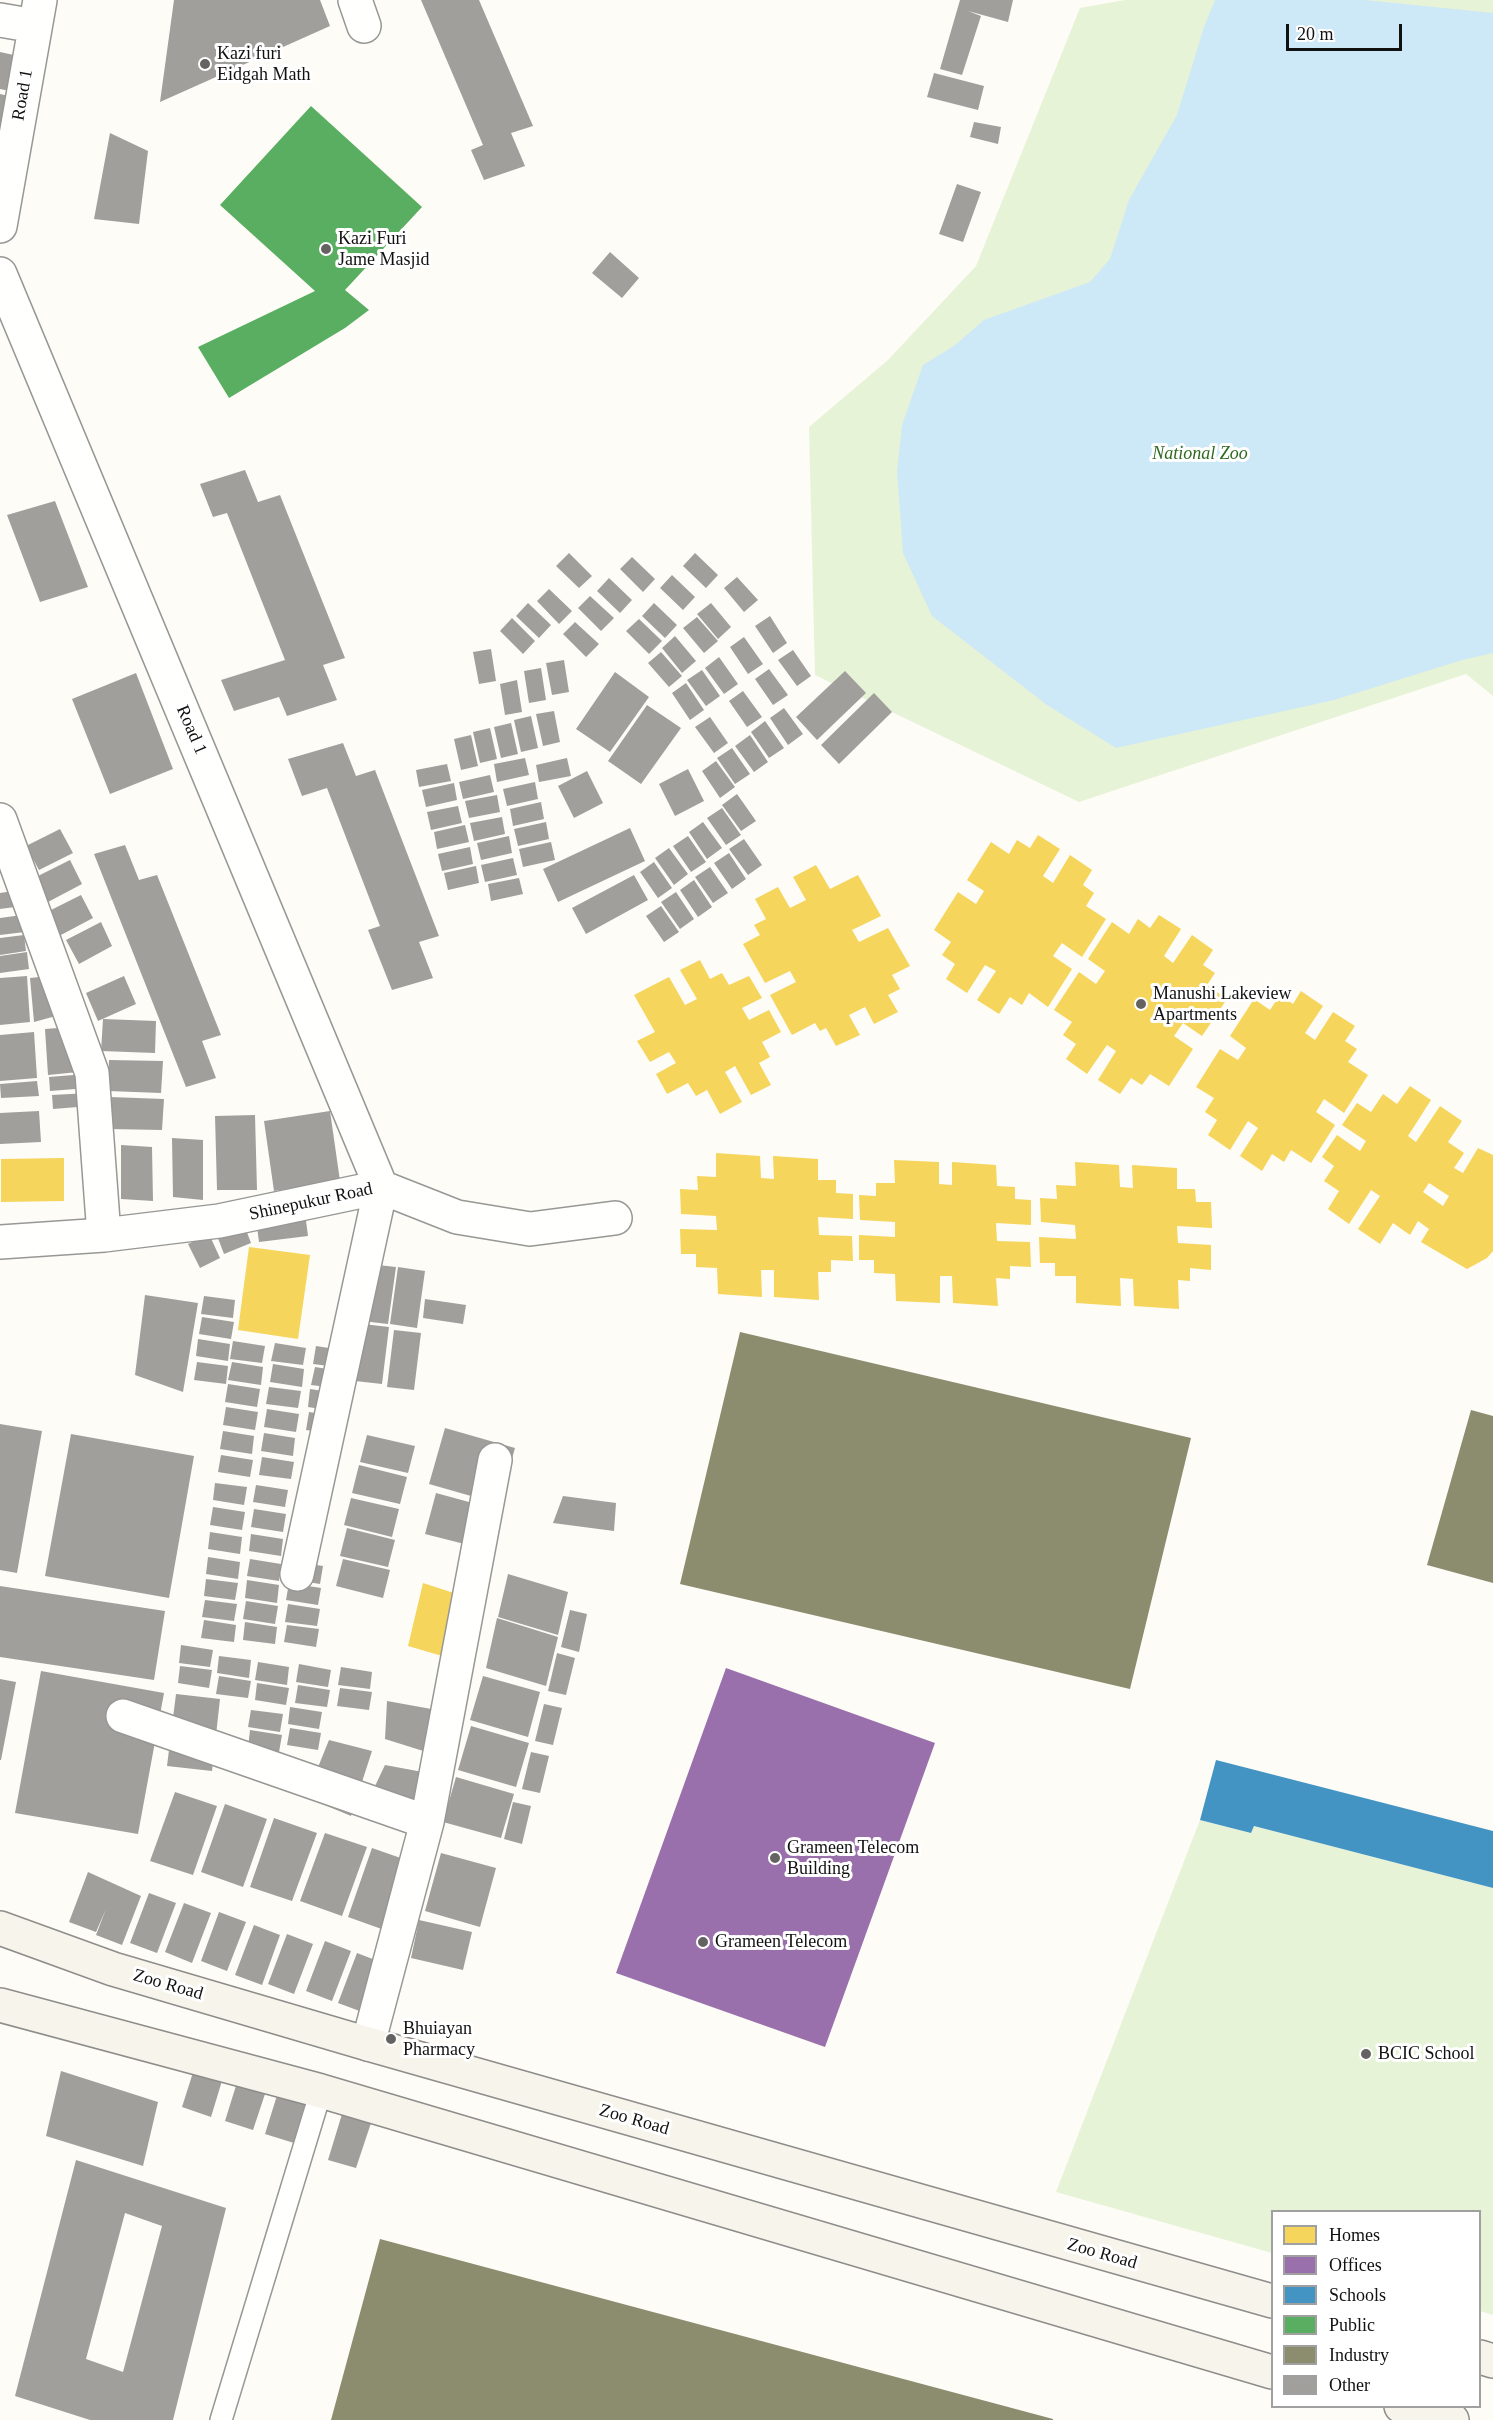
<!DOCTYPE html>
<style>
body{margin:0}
#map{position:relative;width:1493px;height:2420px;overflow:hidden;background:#fdfcf7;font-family:"Times New Roman",serif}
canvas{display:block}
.legend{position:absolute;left:1271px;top:2210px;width:210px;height:198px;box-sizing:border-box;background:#fff;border:2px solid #a0a0a0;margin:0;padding:8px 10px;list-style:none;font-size:18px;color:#111}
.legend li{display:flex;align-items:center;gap:12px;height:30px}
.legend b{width:30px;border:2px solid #a0a0a0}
.scale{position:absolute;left:1286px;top:24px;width:116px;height:27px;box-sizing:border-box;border:3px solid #111;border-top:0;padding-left:8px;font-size:18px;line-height:21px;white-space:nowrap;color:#111;-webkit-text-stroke:4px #fff;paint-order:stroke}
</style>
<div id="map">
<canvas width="1493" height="2420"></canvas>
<ul class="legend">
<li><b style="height:16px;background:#f6d55c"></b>Homes</li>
<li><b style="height:16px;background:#9970ab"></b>Offices</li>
<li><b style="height:16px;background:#4393c3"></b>Schools</li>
<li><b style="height:16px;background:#5aae61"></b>Public</li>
<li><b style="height:16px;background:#8c8c6e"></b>Industry</li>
<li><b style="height:16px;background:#a19f9c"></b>Other</li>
</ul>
<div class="scale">20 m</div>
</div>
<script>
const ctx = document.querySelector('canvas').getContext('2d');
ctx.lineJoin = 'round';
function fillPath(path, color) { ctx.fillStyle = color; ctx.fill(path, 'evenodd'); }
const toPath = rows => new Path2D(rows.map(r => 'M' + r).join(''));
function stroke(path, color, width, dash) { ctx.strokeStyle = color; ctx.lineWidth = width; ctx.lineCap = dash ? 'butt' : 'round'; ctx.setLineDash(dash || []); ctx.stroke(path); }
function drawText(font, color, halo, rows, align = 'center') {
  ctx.font = font + ' "Times New Roman",serif'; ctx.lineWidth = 6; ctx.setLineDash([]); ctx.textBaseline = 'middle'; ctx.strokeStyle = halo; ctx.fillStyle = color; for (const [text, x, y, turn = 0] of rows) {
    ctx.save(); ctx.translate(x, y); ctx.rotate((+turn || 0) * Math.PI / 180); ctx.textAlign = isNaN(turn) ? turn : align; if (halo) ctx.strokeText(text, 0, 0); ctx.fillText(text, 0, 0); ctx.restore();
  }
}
fillPath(toPath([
 [1125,0,1493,0,1493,696,1466,674,1079,802,815,675,809,427,888,360,976,266,1080,8],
 [1200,1820,1251,1833,1254,1826,1493,1888,1493,2315,1480,2311,1480,2212,1272,2212,1272,2253,1056,2192]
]), '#e7f3d7');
fillPath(toPath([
 [1215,0,1365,0,1493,13,1493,653,1462,660,1334,700,1116,748,1047,705,932,616,903,553,897,472,902,425,923,365,954,346,984,320,1090,282,1110,259,1129,200,1177,115,1204,27]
]), '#cde8f7');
fillPath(toPath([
 [1038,835,1060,849,1043,876,1053,883,1070,855,1092,870,1083,885,1094,893,1086,906,1106,919,1082,957,1062,943,1053,956,1072,969,1048,1007,1029,993,1022,1005,1010,997,999,1014,977,1000,996,971,985,965,967,993,946,979,955,964,942,955,951,942,934,930,958,892,976,904,984,891,967,880,991,842,1009,854,1017,840,1030,848],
 [816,865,830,889,858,875,881,916,852,930,859,942,888,928,910,966,892,975,900,989,888,995,898,1012,874,1024,865,1007,849,1015,860,1035,836,1046,826,1028,820,1031,815,1023,792,1035,770,995,796,982,790,971,765,983,743,944,760,935,754,925,766,919,755,899,778,887,790,908,806,900,793,877],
 [1159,915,1181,929,1164,956,1173,963,1192,935,1213,950,1203,965,1215,973,1207,985,1227,999,1202,1036,1183,1023,1174,1036,1193,1049,1169,1086,1150,1074,1142,1085,1131,1078,1120,1094,1098,1080,1116,1051,1107,1045,1087,1074,1066,1059,1076,1044,1063,1035,1072,1022,1054,1010,1079,972,1096,984,1105,971,1088,959,1112,922,1129,934,1138,919,1150,928],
 [700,960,710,979,722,973,729,985,749,976,762,998,742,1008,749,1020,769,1010,781,1032,762,1042,770,1057,759,1063,771,1085,751,1095,735,1066,725,1072,742,1102,720,1114,707,1090,696,1096,688,1083,667,1094,656,1074,676,1063,669,1052,650,1062,637,1041,655,1032,634,995,669,977,685,1005,697,999,680,970],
 [1301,991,1323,1006,1305,1033,1315,1040,1333,1012,1355,1026,1345,1041,1357,1049,1348,1062,1368,1075,1344,1113,1324,1099,1316,1112,1335,1125,1311,1163,1291,1150,1284,1162,1272,1154,1262,1171,1240,1156,1258,1128,1248,1121,1230,1150,1208,1135,1217,1120,1205,1112,1214,1098,1196,1087,1220,1049,1238,1060,1246,1048,1230,1036,1254,999,1270,1010,1280,995,1293,1004],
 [1410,1086,1431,1100,1408,1136,1416,1142,1440,1106,1462,1121,1448,1142,1464,1153,1454,1168,1463,1173,1478,1148,1493,1155,1493,1251,1487,1258,1467,1269,1421,1242,1429,1229,1418,1221,1410,1235,1393,1223,1380,1244,1358,1229,1380,1196,1371,1190,1349,1224,1328,1209,1339,1191,1324,1181,1334,1166,1322,1157,1337,1135,1360,1151,1366,1141,1342,1125,1357,1103,1371,1112,1383,1094,1397,1104],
 [1429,1183,1449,1196,1443,1206,1423,1192],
 [716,1153,760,1156,761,1178,774,1179,773,1156,818,1159,818,1180,836,1180,836,1193,853,1194,853,1219,818,1217,819,1235,852,1236,853,1261,831,1260,831,1272,818,1272,819,1300,774,1297,774,1270,761,1270,762,1297,718,1294,717,1268,696,1267,696,1254,681,1254,680,1229,717,1230,716,1216,681,1214,680,1189,698,1190,697,1176,716,1177],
 [64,1158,64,1201,1,1202,1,1159],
 [894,1160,939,1162,939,1184,952,1185,952,1162,996,1165,997,1186,1015,1187,1015,1199,1031,1200,1031,1225,996,1223,997,1241,1030,1242,1031,1267,1010,1266,1010,1279,996,1278,998,1306,953,1303,952,1276,940,1276,940,1303,896,1301,895,1274,874,1273,874,1260,859,1260,859,1235,895,1237,895,1222,860,1220,859,1195,876,1196,876,1183,895,1183],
 [1075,1162,1119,1165,1120,1187,1133,1188,1132,1165,1177,1168,1177,1189,1195,1189,1196,1202,1211,1202,1212,1228,1177,1226,1178,1243,1211,1245,1211,1270,1190,1268,1190,1281,1178,1280,1179,1309,1134,1306,1133,1279,1120,1278,1121,1306,1076,1303,1076,1276,1055,1276,1055,1263,1040,1263,1039,1237,1076,1239,1075,1225,1041,1222,1040,1198,1057,1199,1056,1185,1076,1186],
 [249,1247,310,1255,298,1339,238,1330],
 [423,1583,457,1594,442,1656,408,1646]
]), '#f6d55c');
fillPath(toPath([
 [726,1668,935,1743,825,2047,616,1973]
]), '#9970ab');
fillPath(toPath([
 [1216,1760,1493,1831,1493,1888,1254,1826,1251,1833,1200,1820]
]), '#4393c3');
fillPath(toPath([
 [311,106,422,207,345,290,369,310,345,328,229,398,198,347,315,291,220,205]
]), '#5aae61');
fillPath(toPath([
 [740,1332,1191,1438,1130,1689,680,1584],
 [1471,1410,1493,1416,1493,1583,1427,1565],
 [380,2239,1053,2419,1053,2420,331,2420]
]), '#8c8c6e');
fillPath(toPath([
 [174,0,320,0,330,26,160,102],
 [421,0,479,0,533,126,511,133,525,166,484,180,471,150,483,145],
 [960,0,1013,0,1008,22,968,11,981,16,962,75,940,69],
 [0,52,23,57,15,92,0,89],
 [934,73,984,86,978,110,927,97],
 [0,94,18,98,0,132],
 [974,122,1001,127,998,144,970,137],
 [110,133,148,151,139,224,94,219],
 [957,184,981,192,963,242,939,234],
 [610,252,639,278,622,298,592,273],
 [245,470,258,502,280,495,345,658,323,665,337,700,287,716,279,697,234,711,221,680,285,660,227,513,213,517,200,484],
 [55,501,88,587,40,602,7,515],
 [569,553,592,576,579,588,556,566],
 [695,553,718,575,706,588,683,566],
 [632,557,655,579,643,592,620,569],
 [672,575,695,597,683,610,660,588],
 [737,577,758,600,744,612,724,588],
 [609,578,632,600,620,613,597,591],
 [549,589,572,611,559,624,537,601],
 [590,596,614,618,601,631,578,608],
 [528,603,551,625,539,638,516,616],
 [654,603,677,625,665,638,642,616],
 [711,603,731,627,718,639,697,614],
 [770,616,787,643,773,653,755,626],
 [697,617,718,641,704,653,683,628],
 [512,618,535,641,523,654,500,631],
 [639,619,662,641,649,654,626,631],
 [575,622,599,644,586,657,563,634],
 [675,636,696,661,682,673,662,648],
 [744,637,763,664,748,674,730,647],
 [491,649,496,681,479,684,473,652],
 [793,650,811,676,797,686,778,660],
 [661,652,682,676,669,687,648,663],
 [719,657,738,684,724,694,705,668],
 [564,660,569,692,552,695,546,663],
 [541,668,546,700,529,703,524,671],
 [769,669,788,695,773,705,755,679],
 [702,670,720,696,706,706,687,680],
 [845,671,866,693,817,740,796,717],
 [615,672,649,697,610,752,576,729],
 [136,673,173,769,110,794,72,699],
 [517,680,522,712,505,715,500,684],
 [686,683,704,710,690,720,672,693],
 [743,691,762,717,747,727,729,701],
 [874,693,892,712,839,764,821,745],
 [647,705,681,728,641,784,608,761],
 [784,708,803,734,788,745,770,718],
 [554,711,560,742,543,746,536,714],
 [531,716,538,748,521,752,514,720],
 [710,717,728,743,714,753,695,727],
 [765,721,784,748,769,758,751,732],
 [511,723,518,754,501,758,494,727],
 [490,728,497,759,480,763,473,732],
 [471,735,478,766,461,770,454,739],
 [750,735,768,762,754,772,735,746],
 [343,743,356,776,375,770,439,936,419,942,433,978,392,990,368,930,380,926,327,788,302,796,288,759],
 [732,748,750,774,735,784,717,758],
 [525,758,529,775,497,782,494,764],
 [567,758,571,776,539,782,536,765],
 [716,761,735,787,720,798,702,771],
 [447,764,451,781,419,787,416,770],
 [688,769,704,801,675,816,659,784],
 [587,771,603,803,574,818,558,786],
 [490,775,494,792,463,799,459,782],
 [535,782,538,799,507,806,503,789],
 [454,783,457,800,426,807,422,790],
 [737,794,756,821,741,831,722,805],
 [497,795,500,812,469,818,465,801],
 [541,802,544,819,513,826,510,809],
 [458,806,462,823,431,830,427,812],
 [722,808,741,835,726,845,707,818],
 [502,817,505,834,474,841,470,823],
 [546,822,549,839,518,846,514,829],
 [703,822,722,848,707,859,689,832],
 [465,825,469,842,437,849,434,832],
 [630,828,645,861,558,902,543,869],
 [60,829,73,853,39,870,26,846],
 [509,836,512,853,481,860,477,843],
 [688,836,706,862,691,872,673,846],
 [744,839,762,865,748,875,729,849],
 [551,842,555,860,523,867,519,849],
 [125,845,139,880,157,875,221,1035,202,1041,216,1078,186,1087,94,854],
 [470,847,473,864,442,871,438,854],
 [669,848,688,874,674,885,655,858],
 [729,853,746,879,732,889,714,863],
 [513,858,517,875,485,882,481,865],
 [70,860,82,884,48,902,36,877],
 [654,862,672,888,658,898,640,872],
 [476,866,479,883,448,890,444,873],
 [710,867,728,893,713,903,695,877],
 [634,875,648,900,586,934,572,908],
 [519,878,523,894,491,901,488,884],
 [694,880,712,907,698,917,680,890],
 [13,891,15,907,0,909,0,893],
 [676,892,694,919,680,929,661,902],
 [81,895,93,918,59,936,47,912],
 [661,906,679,932,664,942,646,916],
 [22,915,25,932,0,935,0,918],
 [101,922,112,946,79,964,66,940],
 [24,935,26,951,0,955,0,938],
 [27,952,29,969,0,973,0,956],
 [68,974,85,1008,34,1022,30,978],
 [27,976,30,1022,0,1025,0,978],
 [124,976,136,1004,98,1021,86,993],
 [103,1019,156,1021,155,1053,101,1051],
 [84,1026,88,1071,48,1075,45,1029],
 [34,1032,37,1078,0,1081,0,1035],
 [109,1060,163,1061,161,1093,108,1091],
 [86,1074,88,1088,50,1091,49,1077],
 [37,1081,39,1096,1,1098,0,1084],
 [89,1093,90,1106,53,1109,52,1095],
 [110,1097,164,1099,162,1130,109,1129],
 [39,1111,41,1142,0,1144,0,1113],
 [330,1111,340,1181,274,1191,264,1121],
 [255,1115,257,1190,217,1190,215,1116],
 [172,1138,203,1140,203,1200,173,1197],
 [121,1145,152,1147,153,1201,121,1199],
 [305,1213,308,1236,259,1242,256,1219],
 [243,1222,251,1243,224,1254,216,1233],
 [209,1234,220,1258,200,1268,188,1244],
 [369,1264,396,1267,388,1324,362,1321],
 [398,1267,425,1271,417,1328,390,1324],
 [145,1295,198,1303,183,1392,135,1375],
 [204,1296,235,1300,233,1318,201,1314],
 [425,1299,466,1305,463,1324,423,1318],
 [202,1317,234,1322,231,1339,199,1334],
 [363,1324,389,1327,382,1384,355,1381],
 [394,1330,421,1333,414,1390,387,1387],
 [198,1339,230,1344,228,1361,196,1356],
 [233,1341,265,1346,262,1363,230,1359],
 [275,1343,306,1348,303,1365,271,1361],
 [316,1346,348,1351,345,1368,313,1364],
 [197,1362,228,1366,226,1384,194,1380],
 [232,1362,263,1367,261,1385,228,1380],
 [273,1364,304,1369,302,1387,270,1382],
 [315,1367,346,1372,344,1389,311,1385],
 [228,1384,260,1389,257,1407,225,1402],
 [269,1387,301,1391,298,1408,266,1404],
 [310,1389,343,1394,340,1412,308,1407],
 [226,1407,258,1412,255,1430,223,1425],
 [267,1409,299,1414,296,1432,264,1427],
 [309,1412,340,1417,338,1434,306,1430],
 [0,1424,42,1431,17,1573,0,1570],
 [445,1428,515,1448,499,1504,429,1484],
 [223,1431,254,1436,252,1454,220,1449],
 [264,1433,295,1438,293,1456,261,1451],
 [71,1434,194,1456,169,1598,45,1576],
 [367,1435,415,1446,408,1473,360,1462],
 [221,1455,253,1460,250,1477,218,1472],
 [262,1457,294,1462,291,1479,259,1475],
 [359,1465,407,1477,400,1504,352,1493],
 [215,1483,247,1487,244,1505,213,1500],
 [256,1485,288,1490,285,1507,253,1502],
 [436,1493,502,1511,492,1551,425,1534],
 [563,1496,616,1503,614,1531,553,1523],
 [351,1498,399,1509,392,1537,344,1525],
 [213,1507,245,1512,242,1530,210,1525],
 [254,1509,286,1514,283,1532,251,1527],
 [347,1528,395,1540,388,1567,340,1556],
 [210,1532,242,1537,240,1554,208,1549],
 [251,1534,283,1539,281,1556,249,1551],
 [208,1557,240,1562,238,1579,206,1574],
 [250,1559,281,1564,279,1581,247,1576],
 [343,1559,390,1570,383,1598,336,1586],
 [291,1561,323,1566,320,1584,289,1579],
 [508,1574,568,1592,558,1635,498,1617],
 [206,1579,238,1583,235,1600,204,1596],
 [247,1580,279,1585,277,1603,245,1598],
 [289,1583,321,1588,318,1605,286,1600],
 [0,1586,165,1611,154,1680,0,1657],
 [205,1600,237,1604,234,1621,202,1617],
 [246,1601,278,1606,275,1624,243,1619],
 [288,1604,320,1609,317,1626,285,1622],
 [570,1610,587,1614,579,1652,561,1647],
 [497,1618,558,1637,546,1686,486,1668],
 [204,1620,236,1625,234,1642,201,1638],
 [245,1622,277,1627,275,1644,243,1640],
 [287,1625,319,1629,316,1647,284,1642],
 [181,1645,213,1650,210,1667,179,1663],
 [557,1653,575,1658,566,1695,548,1691],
 [219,1656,251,1660,249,1678,217,1673],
 [258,1662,289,1667,287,1685,255,1680],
 [299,1664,331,1670,328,1687,296,1682],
 [180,1666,212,1670,209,1688,178,1683],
 [341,1667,372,1672,370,1689,338,1685],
 [41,1671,164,1693,138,1834,15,1813],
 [219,1676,251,1681,248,1698,216,1694],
 [483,1676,540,1692,528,1737,470,1720],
 [0,1679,16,1682,1,1760,0,1760],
 [257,1683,289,1688,286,1705,255,1700],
 [298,1685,330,1690,327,1707,295,1703],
 [340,1688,372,1692,369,1710,337,1706],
 [176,1694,220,1699,212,1771,167,1766],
 [387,1701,437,1710,436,1755,385,1739],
 [544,1704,562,1708,553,1745,535,1741],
 [290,1707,322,1712,319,1729,288,1724],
 [251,1710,283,1714,280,1732,248,1727],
 [471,1726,529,1743,516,1787,458,1770],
 [290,1728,321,1733,318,1750,287,1745],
 [250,1730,282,1735,279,1752,248,1748],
 [329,1740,372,1751,351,1816,306,1797],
 [531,1752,549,1756,540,1793,522,1789],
 [385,1765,428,1773,419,1819,366,1805],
 [456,1777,514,1794,501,1838,443,1822],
 [175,1792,217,1806,193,1875,150,1861],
 [513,1802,531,1806,522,1844,504,1839],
 [225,1804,267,1819,243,1887,201,1872],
 [274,1818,317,1833,292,1901,250,1887],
 [325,1833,367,1847,342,1916,300,1901],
 [372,1848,415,1863,390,1932,348,1917],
 [441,1853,496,1868,480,1927,425,1911],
 [88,1872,141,1896,122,1945,96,1935,106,1909,96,1932,69,1922],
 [149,1893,176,1903,157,1953,130,1943],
 [184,1903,211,1913,192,1963,165,1952],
 [219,1912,246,1922,227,1971,201,1961],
 [419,1920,472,1932,463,1970,411,1958],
 [254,1925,280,1935,262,1985,235,1975],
 [287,1934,313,1944,294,1994,268,1984],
 [325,1941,351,1951,332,2001,306,1991],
 [357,1953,383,1963,365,2013,338,2003],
 [196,2063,225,2071,211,2117,182,2107],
 [61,2071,158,2102,143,2166,46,2136],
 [239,2076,268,2085,253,2130,225,2121],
 [279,2089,308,2098,294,2143,265,2134],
 [342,2114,371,2123,356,2168,328,2160],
 [76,2160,226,2208,173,2420,90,2420,15,2396],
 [125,2213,162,2226,123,2372,86,2359]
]), '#a19f9c');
const service = toPath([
 [221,2420,321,2091]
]);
const minor = toPath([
 [355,0,364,26],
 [0,20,35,26],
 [0,226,40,0],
 [0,274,381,1187,297,1574],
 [0,820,92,1073,104,1235],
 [0,1242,104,1235,219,1221,381,1187,457,1217,530,1229,615,1218],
 [123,1716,427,1822],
 [368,2044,427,1822,495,1460]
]);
const secondary = toPath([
 [0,1928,113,1969,368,2044,1272,2301],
 [0,2005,321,2091,1272,2372],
 [1480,2357,1493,2361],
 [1401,2406,1452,2420]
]);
stroke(service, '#979795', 24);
stroke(minor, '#979795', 36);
stroke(secondary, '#8e8d8b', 36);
stroke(service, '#fffffe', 21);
stroke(minor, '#fffffe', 33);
stroke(secondary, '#f6f4eb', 33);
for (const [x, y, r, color] of [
 [205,64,6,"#646362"],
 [326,249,6,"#646362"],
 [1141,1004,6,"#646362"],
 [775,1858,6,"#646362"],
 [703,1942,6,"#646362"],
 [391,2039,6,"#646362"],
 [1366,2054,6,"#646362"]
]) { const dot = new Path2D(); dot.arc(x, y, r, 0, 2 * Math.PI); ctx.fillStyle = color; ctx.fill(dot); stroke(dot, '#fff', 2); }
drawText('18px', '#111', '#fff', [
 ["Kazi furi",217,54],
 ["Eidgah Math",217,75],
 ["Kazi Furi",338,239],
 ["Jame Masjid",338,260],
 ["Manushi Lakeview",1153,994],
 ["Apartments",1153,1015],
 ["Grameen Telecom",787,1848],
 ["Building",787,1869],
 ["Grameen Telecom",715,1942],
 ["Bhuiayan",403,2029],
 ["Pharmacy",403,2050],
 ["BCIC School",1378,2054]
], 'left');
drawText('18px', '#111', '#fff', [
 ["Road 1",23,95,-80],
 ["Road 1",191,730,67],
 ["Shinepukur Road",311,1202,-12],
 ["Zoo Road",168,1985,16],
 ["Zoo Road",634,2120,16],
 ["Zoo Road",1102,2254,16]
]);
drawText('italic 18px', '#2f6b1f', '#fff', [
 ["National Zoo",1200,454]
]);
</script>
